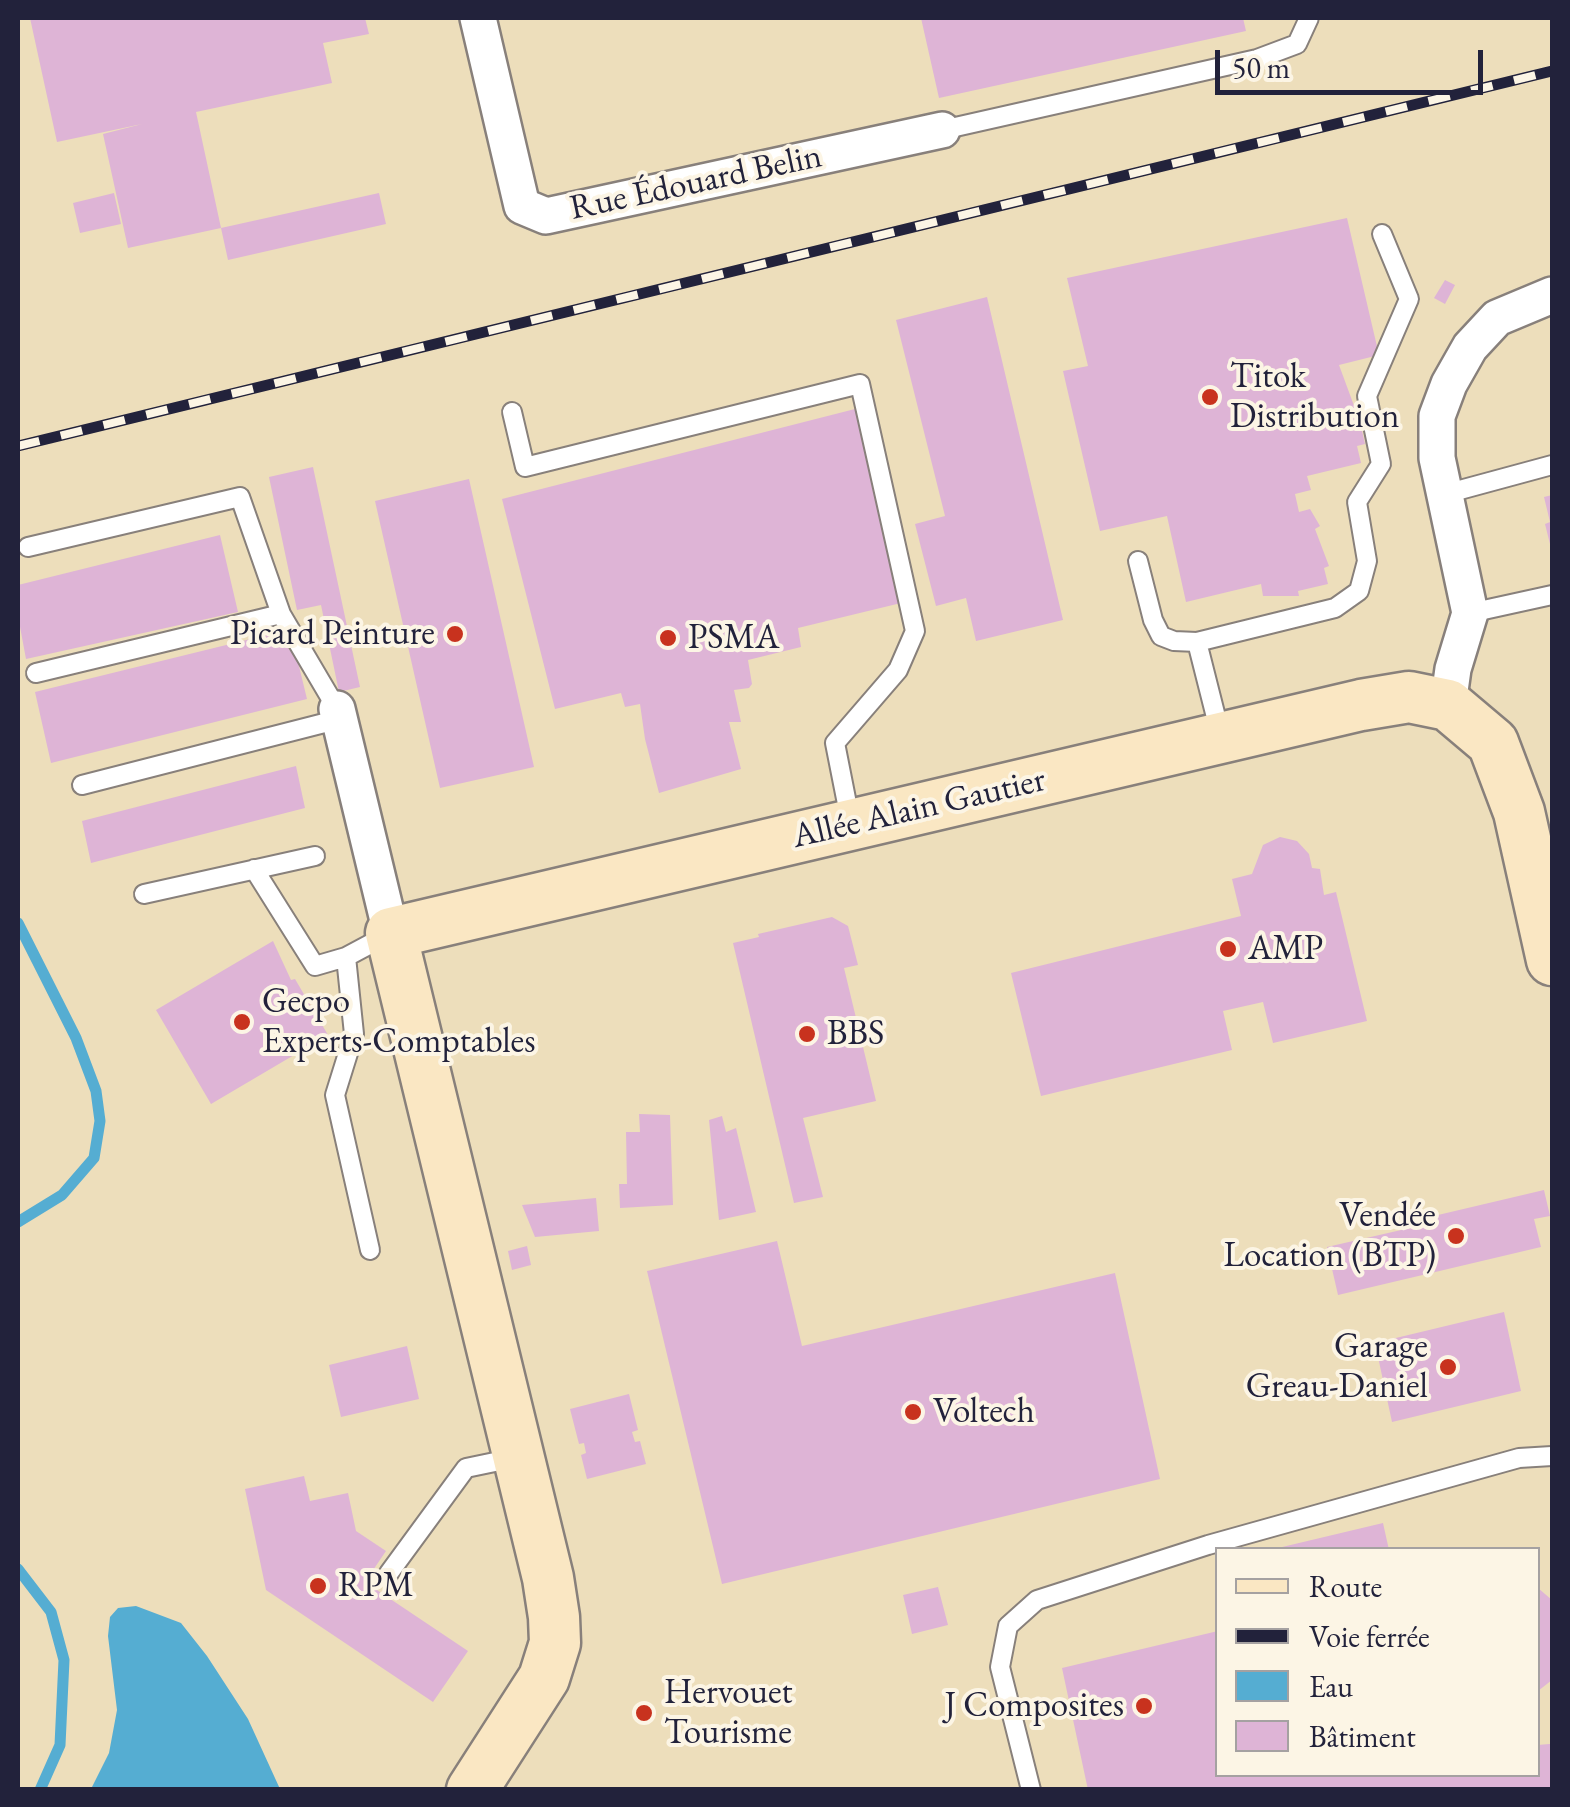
<!DOCTYPE html>
<meta charset="utf-8">
<style>
body{margin:0}
#map{position:relative;width:1570px;height:1807px;overflow:hidden;background:#eddebb;font-family:"EB Garamond",serif}
canvas{display:block}
.frame{position:absolute;inset:0;border:20px solid #22223b;pointer-events:none}
.legend{position:absolute;left:1215px;top:1547px;width:325px;height:230px;box-sizing:border-box;background:#fcf5e5;border:2px solid #a5a1a1;margin:0;padding:12px 18px;list-style:none;font-size:30px;color:#22223b}
.legend li{display:flex;align-items:center;gap:20px;height:50px}
.legend b{width:50px;border:2px solid #a5a1a1}
.scale{position:absolute;left:1215px;top:50px;width:268px;height:45px;box-sizing:border-box;border:5px solid #22223b;border-top:0;padding-left:12px;font-size:30px;line-height:35px;white-space:nowrap;color:#22223b;-webkit-text-stroke:8px #fcf5e5;paint-order:stroke}
</style>
<div id="map">
<canvas width="1570" height="1807"></canvas>
<div class="frame"></div>
<ul class="legend">
<li><b style="height:12px;background:#fae7c3"></b>Route</li>
<li><b style="height:12px;background:#22223b"></b>Voie ferrée</li>
<li><b style="height:28px;background:#55add2"></b>Eau</li>
<li><b style="height:28px;background:#deb4d6"></b>Bâtiment</li>
</ul>
<div class="scale">50 m</div>
</div>
<script>
const ctx = document.querySelector('canvas').getContext('2d');
ctx.lineJoin = 'round';
function fillPath(path, color) { ctx.fillStyle = color; ctx.fill(path, 'evenodd'); }
const toPath = rows => new Path2D(rows.map(r => 'M' + r).join(''));
function stroke(path, color, width, dash) { ctx.strokeStyle = color; ctx.lineWidth = width; ctx.lineCap = dash ? 'butt' : 'round'; ctx.setLineDash(dash || []); ctx.stroke(path); }
function drawText(font, color, halo, rows, align = 'center') {
  ctx.font = font + ' "EB Garamond",serif'; ctx.lineWidth = 8; ctx.setLineDash([]); ctx.textBaseline = 'middle'; ctx.strokeStyle = halo; ctx.fillStyle = color; for (const [text, x, y, turn = 0] of rows) {
    ctx.save(); ctx.translate(x, y); ctx.rotate((+turn || 0) * Math.PI / 180); ctx.textAlign = isNaN(turn) ? turn : align; if (halo) ctx.strokeText(text, 0, 0); ctx.fillText(text, 0, 0); ctx.restore();
  }
}
fillPath(toPath([
 [136,1606,181,1623,207,1656,248,1719,280,1789,91,1789,109,1753,117,1710,108,1636,110,1617,118,1608]
]), '#55add2');
stroke(toPath([
 [18,923,76,1038,96,1091,100,1121,94,1158,62,1195,18,1222],
 [18,1569,51,1612,64,1660,60,1745,40,1790]
]), '#55add2', 11);
fillPath(toPath([
 [30,18,365,18,369,34,323,43,332,83,196,112,221,228,128,248,103,134,142,124,57,142],
 [921,18,1243,18,1246,31,939,98],
 [114,193,121,224,80,233,73,203],
 [379,193,386,224,228,260,221,228],
 [1347,218,1379,355,1339,365,1360,422,1365,444,1357,446,1361,463,1307,476,1311,490,1295,494,1299,512,1310,509,1320,526,1315,529,1329,566,1324,568,1328,584,1298,591,1299,596,1263,596,1261,584,1186,602,1167,516,1100,531,1063,371,1088,366,1067,278],
 [1445,280,1455,285,1445,304,1434,298],
 [987,297,1063,620,976,641,966,598,936,606,915,524,945,516,896,320],
 [855,409,901,603,798,628,801,647,748,660,752,684,749,688,734,690,741,722,729,722,741,769,659,793,645,739,640,704,625,707,621,693,555,709,502,499],
 [313,467,360,687,339,692,321,605,297,610,269,477],
 [469,479,534,767,440,788,375,501],
 [1552,495,1552,548,1551,548,1545,524,1550,522,1544,497],
 [220,535,238,612,26,659,18,616,18,585],
 [275,633,297,658,307,699,51,763,35,692],
 [296,766,305,808,91,863,82,821],
 [1280,837,1297,841,1309,854,1312,868,1320,869,1324,895,1336,892,1367,1021,1273,1043,1263,1002,1223,1011,1232,1050,1041,1096,1011,973,1241,916,1232,879,1252,874,1263,845],
 [832,917,848,926,858,965,844,968,876,1101,803,1118,823,1197,794,1203,733,943,759,937,758,934],
 [273,941,291,980,295,979,328,1035,211,1104,156,1010],
 [639,1114,670,1115,673,1205,620,1208,619,1184,627,1184,626,1132,640,1132],
 [722,1116,726,1132,736,1128,756,1212,719,1220,709,1120],
 [1544,1190,1550,1216,1534,1219,1541,1247,1338,1295,1327,1247,1423,1225,1421,1219],
 [596,1198,599,1231,535,1237,522,1205],
 [777,1241,802,1346,1115,1273,1160,1479,722,1584,647,1271],
 [527,1246,531,1265,512,1270,508,1251],
 [1504,1312,1521,1391,1392,1422,1375,1343],
 [407,1346,419,1399,341,1417,329,1365],
 [629,1394,638,1430,632,1432,635,1442,640,1441,646,1464,587,1479,581,1455,586,1453,584,1443,579,1444,570,1409],
 [304,1476,310,1501,348,1493,356,1531,386,1551,365,1582,468,1651,433,1702,266,1590,245,1489],
 [1383,1523,1389,1550,1279,1550,1278,1548],
 [938,1587,948,1625,912,1634,903,1595],
 [1538,1588,1552,1600,1552,1680,1538,1691],
 [1218,1631,1218,1774,1538,1774,1538,1745,1549,1744,1552,1744,1552,1790,1088,1790,1062,1668]
]), '#deb4d6');
const lane = toPath([
 [942,130,1257,59,1297,44,1309,18],
 [512,412,525,467,860,384,915,631,898,670,835,743,851,824],
 [1445,494,1552,465],
 [28,547,240,497,281,614,337,709],
 [1138,561,1153,620,1161,636,1174,641,1197,642],
 [1470,613,1552,595],
 [36,673,281,614],
 [1220,733,1197,642,1335,608,1359,591,1367,561,1357,502,1381,464,1367,396,1409,299,1382,234],
 [82,785,340,719],
 [254,869,315,966,346,957],
 [144,894,315,856],
 [370,1250,335,1095,354,1034,346,957,389,934],
 [389,1573,466,1468,514,1458],
 [1031,1790,1000,1667,1008,1626,1037,1600,1208,1545,1519,1458,1552,1456]
]);
const street = toPath([
 [478,18,522,206,546,216,942,130],
 [1448,705,1453,669,1470,613,1437,458,1437,416,1449,384,1470,347,1497,318,1552,295],
 [337,709,391,933]
]);
const secondary = toPath([
 [472,1790,544,1678,555,1643,554,1617,548,1578,391,933,1361,705,1409,697,1448,705,1493,743,1519,812,1552,960]
]);
stroke(lane, '#88807b', 22);
stroke(street, '#88807b', 40);
stroke(secondary, '#88807b', 55);
stroke(lane, '#fff', 18);
stroke(street, '#fff', 35);
stroke(secondary, '#fae7c3', 50);
const rail = toPath([
 [18,446,1552,71]
]);
stroke(rail, '#22223b', 11);
stroke(rail, '#fcf5e5', 8, [22]);
for (const [x, y, r, color] of [
 [1210,397,10,"#c8321e"],
 [455,634,10,"#c8321e"],
 [668,638,10,"#c8321e"],
 [1228,949,10,"#c8321e"],
 [242,1022,10,"#c8321e"],
 [807,1034,10,"#c8321e"],
 [1456,1236,10,"#c8321e"],
 [1448,1367,10,"#c8321e"],
 [913,1412,10,"#c8321e"],
 [318,1586,10,"#c8321e"],
 [1144,1706,10,"#c8321e"],
 [644,1713,10,"#c8321e"]
]) { const dot = new Path2D(); dot.arc(x, y, r, 0, 2 * Math.PI); ctx.fillStyle = color; ctx.fill(dot); stroke(dot, '#fcf5e5', 4); }
drawText('35px', '#22223b', '#fcf5e5', [
 ["Rue Édouard Belin",696,183,-12],
 ["Allée Alain Gautier",919,809,-13]
]);
drawText('35px', '#22223b', '#fcf5e5', [
 ["Titok",1230,377],
 ["Distribution",1230,417],
 ["Picard Peinture",435,634,"right"],
 ["PSMA",688,638],
 ["AMP",1248,949],
 ["Gecpo",262,1002],
 ["Experts-Comptables",262,1042],
 ["BBS",827,1034],
 ["Vendée",1436,1216,"right"],
 ["Location (BTP)",1436,1256,"right"],
 ["Garage",1428,1347,"right"],
 ["Greau-Daniel",1428,1387,"right"],
 ["Voltech",933,1412],
 ["RPM",338,1586],
 ["Hervouet",664,1693],
 ["Tourisme",664,1733],
 ["J Composites",1124,1706,"right"]
], 'left');
</script>
